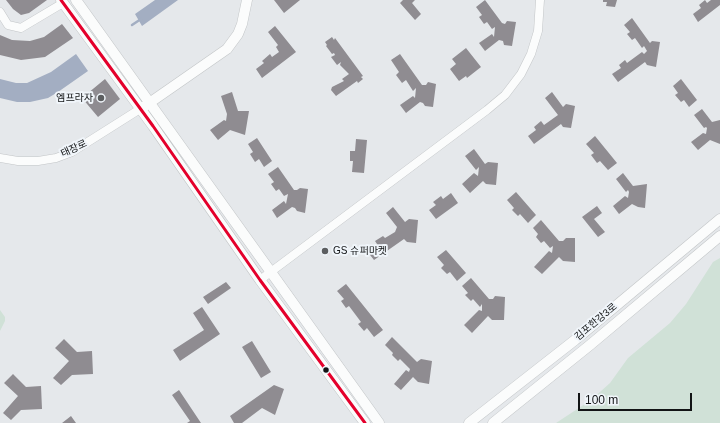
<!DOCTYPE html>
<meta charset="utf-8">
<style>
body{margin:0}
#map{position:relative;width:720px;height:423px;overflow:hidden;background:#e5e8eb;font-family:Arial,sans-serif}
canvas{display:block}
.scale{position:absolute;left:578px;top:393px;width:114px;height:18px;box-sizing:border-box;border:2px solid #121415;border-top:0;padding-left:5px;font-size:12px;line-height:14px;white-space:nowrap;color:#121415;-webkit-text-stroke:3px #f0f5fa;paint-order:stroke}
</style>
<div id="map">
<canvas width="720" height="423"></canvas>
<div class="scale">100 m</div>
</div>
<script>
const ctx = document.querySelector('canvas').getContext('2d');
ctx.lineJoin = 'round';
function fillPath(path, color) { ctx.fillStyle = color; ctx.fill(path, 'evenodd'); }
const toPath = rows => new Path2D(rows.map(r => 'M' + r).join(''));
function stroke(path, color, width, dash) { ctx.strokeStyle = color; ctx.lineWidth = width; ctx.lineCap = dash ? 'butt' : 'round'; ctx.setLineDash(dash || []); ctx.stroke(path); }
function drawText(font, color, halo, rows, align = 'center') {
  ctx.font = font + ' Arial,"Noto Sans KR",sans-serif'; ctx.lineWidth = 4; ctx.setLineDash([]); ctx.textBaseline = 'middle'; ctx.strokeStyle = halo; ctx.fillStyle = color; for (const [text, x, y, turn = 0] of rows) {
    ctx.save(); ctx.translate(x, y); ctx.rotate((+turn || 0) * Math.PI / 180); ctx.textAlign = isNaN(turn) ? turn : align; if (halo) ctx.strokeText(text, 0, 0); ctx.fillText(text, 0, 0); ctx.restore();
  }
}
fillPath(toPath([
 [720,258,720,423,556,423,591,400,610,383,628,358,670,323,686,304,713,262],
 [0,310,5,317,5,321,0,331]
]), '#d0e1d7');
fillPath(toPath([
 [155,0,178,0,142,26,135,14],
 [76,54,88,71,58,92,48,98,30,102,17,102,0,98,0,79,16,83,27,83,51,72]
]), '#a3aec2');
stroke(toPath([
 [132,25,141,19]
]), '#a3aec2', 2.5);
fillPath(toPath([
 [6,0,47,0,29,13,21,15,13,9],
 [274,0,300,0,284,13],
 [403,0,415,0,412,3,421,14,415,20,400,3],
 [485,0,502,23,505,24,507,21,516,22,512,46,504,45,503,41,499,40,485,51,479,43,492,34,494,37,495,27,492,29,487,22,484,24,479,17,482,15,476,7],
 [603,0,617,0,615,7,606,6,607,2,603,2],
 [705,0,707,3,711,0,720,0,720,5,698,22,693,14,701,8,699,5],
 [632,18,650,43,652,41,660,42,656,67,647,65,645,62,618,82,612,74,621,68,619,65,625,60,627,63,642,52,644,54,647,51,644,46,642,48,635,38,632,40,627,34,630,32,624,25],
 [62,24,73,38,45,57,21,60,0,55,0,35,12,40,30,41,44,37],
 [275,26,296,52,262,78,256,69,264,63,262,61,270,54,272,57,279,52,276,47,278,45,268,32],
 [332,37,334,40,335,38,363,76,361,77,363,79,358,83,357,81,336,96,331,90,332,87,344,81,342,79,349,74,340,65,341,62,337,65,331,57,335,55,334,53,332,54,326,46,327,45,325,42],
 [466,48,481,67,467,78,466,76,459,81,450,69,456,64,452,59],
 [400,54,422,85,426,85,428,82,436,84,433,107,425,106,423,103,420,102,406,113,400,105,413,96,415,98,416,88,413,91,406,80,402,83,396,75,399,72,391,60],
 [105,79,120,99,98,117,82,98],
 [681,79,697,100,689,107,684,100,681,102,675,95,678,93,673,86],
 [232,92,238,111,249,111,245,135,230,130,218,140,210,130,224,120,226,121,227,114,221,96],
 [552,92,563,107,566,104,575,106,571,128,563,127,561,124,534,144,528,136,536,130,534,127,541,121,544,125,558,115,545,98],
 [702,109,712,122,720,120,720,144,710,140,698,150,691,142,703,133,706,134,707,128,706,127,704,128,694,115],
 [595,136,617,163,608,170,600,161,597,163,591,155,594,153,586,144],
 [257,138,272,161,264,167,259,159,255,162,250,154,253,152,248,144],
 [356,139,367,140,364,173,352,172,353,161,350,161,350,151,355,151],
 [474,149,485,164,488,162,498,163,496,185,486,184,483,181,470,193,462,184,474,173,478,176,479,167,476,170,465,156],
 [278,167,294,190,297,190,300,188,308,189,305,213,297,211,295,208,292,207,277,218,272,210,284,201,286,204,288,194,284,196,279,189,276,191,271,184,274,182,268,174],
 [623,173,633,186,647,184,645,208,638,207,632,204,619,214,613,206,625,196,628,198,629,192,628,190,626,192,616,179],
 [516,192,536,215,528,223,520,214,518,216,512,210,514,208,507,200],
 [451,193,458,203,436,219,429,210,436,205,433,202,441,196,443,199],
 [597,206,602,213,594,219,605,232,598,237,582,217],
 [393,207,405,222,409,219,418,220,416,243,407,242,404,239,374,260,367,251,377,244,375,241,383,236,385,238,395,232,397,227,386,213],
 [541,220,559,241,563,241,566,238,575,238,575,262,563,261,559,257,542,274,534,267,549,251,552,253,553,246,550,248,544,241,541,243,536,237,538,234,533,228],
 [446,250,466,273,457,281,450,272,447,274,441,268,444,265,437,257],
 [471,278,489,299,493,299,495,296,505,297,504,320,492,320,488,316,472,333,464,325,479,310,482,311,482,304,480,307,473,299,471,301,465,295,468,293,462,286],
 [226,282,231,288,208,304,203,297],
 [346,284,383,330,374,337,367,328,364,331,358,324,361,322,349,306,346,308,341,301,344,299,337,291],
 [202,307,220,334,180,361,173,350,204,330,193,313],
 [392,337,417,362,421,359,432,361,429,384,418,382,413,377,401,390,394,384,406,370,409,372,410,369,400,359,398,361,392,355,393,353,385,345],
 [64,339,77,352,92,351,93,374,72,375,61,385,53,378,69,361,55,348],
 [252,341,271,372,261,378,242,347],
 [13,374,26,387,41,386,42,409,21,410,11,420,3,413,18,396,4,383],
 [274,385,284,389,275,415,262,408,242,423,234,423,230,416],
 [179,390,201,423,187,423,190,421,172,395],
 [71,416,76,423,62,423]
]), '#8f8c91');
const minor = toPath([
 [0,12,8,25,21,28,63,3],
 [0,158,18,161,38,161,56,158,72,152,140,109],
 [260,280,487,110,505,95,521,74,531,54,538,31,540,0]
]);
const tertiary = toPath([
 [61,0,153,126,260,280,365,423],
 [76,0,379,423],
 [145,106,227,49,238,34,242,24,247,0],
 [469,423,575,340,720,219],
 [493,423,590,345,720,236]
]);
stroke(minor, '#c2c5c7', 9);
stroke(tertiary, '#c2c5c7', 11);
stroke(minor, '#fbfcfc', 8);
stroke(tertiary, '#fbfcfc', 10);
stroke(toPath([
 [61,0,153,126,260,280,365,423]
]), '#e4002b', 3);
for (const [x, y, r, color] of [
 [101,98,4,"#5c5e60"],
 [325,251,4,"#5c5e60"],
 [326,370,3.5,"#121415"]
]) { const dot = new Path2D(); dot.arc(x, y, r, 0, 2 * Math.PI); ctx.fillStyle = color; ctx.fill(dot); stroke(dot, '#f0f5fa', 1.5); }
drawText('10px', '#121415', '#f0f5fa', [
 ["엠프라자",93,98],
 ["GS 슈퍼마켓",333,251,"left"]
], 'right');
drawText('10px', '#121415', '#f0f5fa', [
 ["태장로",74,149,-25],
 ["김포한강3로",596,322,-40]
]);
</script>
